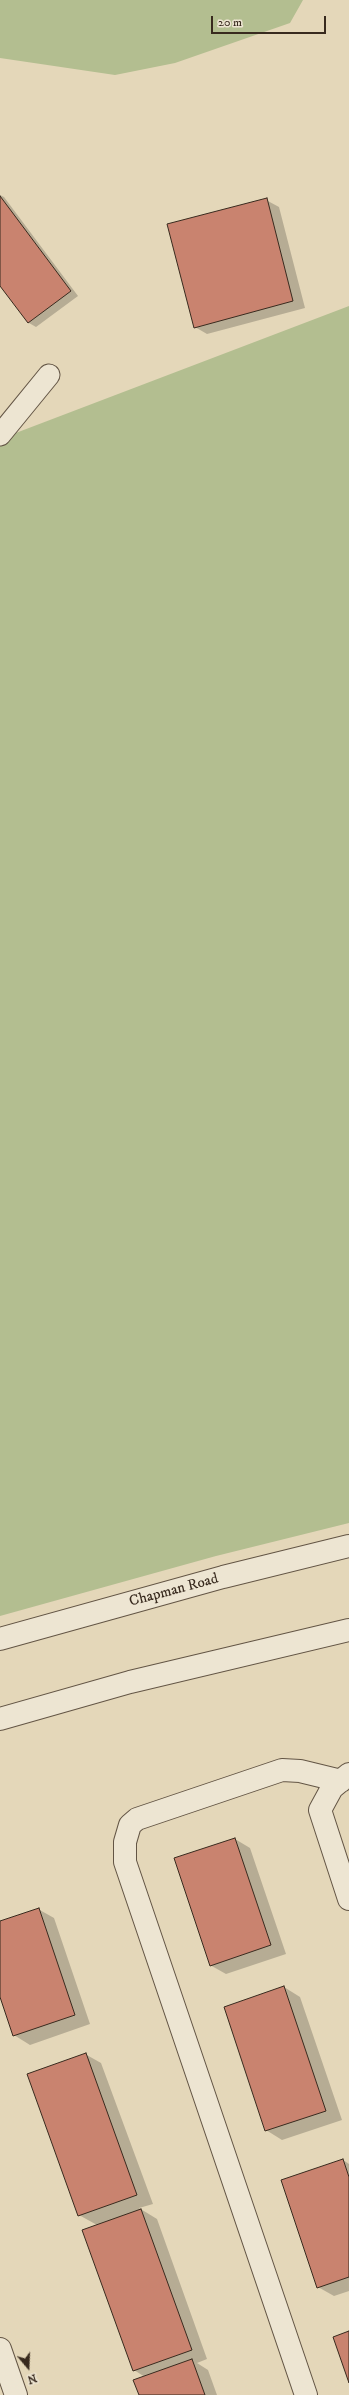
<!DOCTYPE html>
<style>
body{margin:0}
#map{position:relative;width:349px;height:2395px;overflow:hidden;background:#e4d7b9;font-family:"IM FELL DW Pica",serif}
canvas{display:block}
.north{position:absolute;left:8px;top:2347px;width:40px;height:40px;-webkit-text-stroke:3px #ede5d2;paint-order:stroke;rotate:161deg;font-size:11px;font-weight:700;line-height:16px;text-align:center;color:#382a1e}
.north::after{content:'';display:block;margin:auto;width:14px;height:18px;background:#382a1e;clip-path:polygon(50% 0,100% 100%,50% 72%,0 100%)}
.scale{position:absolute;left:211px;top:16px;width:115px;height:18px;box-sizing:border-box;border:2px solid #382a1e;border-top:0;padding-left:5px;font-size:12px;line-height:14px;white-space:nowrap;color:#382a1e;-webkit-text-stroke:3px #ede5d2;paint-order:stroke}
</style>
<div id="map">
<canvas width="349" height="2395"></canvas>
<div class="north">N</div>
<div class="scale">20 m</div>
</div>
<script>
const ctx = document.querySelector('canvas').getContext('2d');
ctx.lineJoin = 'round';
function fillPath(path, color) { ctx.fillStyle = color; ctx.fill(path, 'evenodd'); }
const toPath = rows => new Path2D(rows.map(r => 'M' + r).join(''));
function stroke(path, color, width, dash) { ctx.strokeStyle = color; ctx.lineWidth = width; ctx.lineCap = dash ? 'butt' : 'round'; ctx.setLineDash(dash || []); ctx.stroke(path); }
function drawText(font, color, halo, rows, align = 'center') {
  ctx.font = font + ' "IM FELL DW Pica",serif'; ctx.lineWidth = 3; ctx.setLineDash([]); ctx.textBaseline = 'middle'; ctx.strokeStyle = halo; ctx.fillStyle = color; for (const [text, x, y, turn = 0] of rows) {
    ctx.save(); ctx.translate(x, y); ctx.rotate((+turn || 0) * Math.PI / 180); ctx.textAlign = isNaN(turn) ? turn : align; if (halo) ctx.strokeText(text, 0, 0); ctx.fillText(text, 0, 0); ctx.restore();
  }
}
fillPath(toPath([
 [0,0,303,0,290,23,175,63,115,75,0,58],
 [349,306,349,1523,216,1556,0,1616,0,439]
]), '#b3be90');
fillPath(toPath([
 [0,195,4,197,78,296,36,327,29,323,0,284],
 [266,200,279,207,305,308,207,334,195,327],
 [235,1839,250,1848,286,1954,226,1974,210,1965],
 [38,1909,54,1918,90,2024,30,2045,14,2035,0,1993,0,1922],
 [284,1987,300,1997,342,2120,282,2140,266,2130],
 [85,2054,101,2063,153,2204,139,2208,157,2219,207,2359,197,2363,208,2370,217,2395,140,2395,145,2377,134,2370,97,2225,79,2215],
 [343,2160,349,2164,349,2291,334,2296,318,2287]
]), '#0003');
const building = toPath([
 [0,196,71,291,28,323,0,286,0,196],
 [267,198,293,301,194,328,167,224,267,198],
 [235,1838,271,1945,210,1966,174,1858,235,1838],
 [39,1908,75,2015,13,2036,0,1997,0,1921,39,1908],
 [284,1986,326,2111,265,2131,224,2007,284,1986],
 [86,2053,137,2195,78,2216,27,2074,86,2053],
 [343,2159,349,2177,349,2277,317,2288,281,2180,343,2159],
 [141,2209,192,2350,133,2371,82,2230,141,2209],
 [349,2331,349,2383,333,2337,349,2331],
 [192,2359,205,2395,139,2395,133,2380,192,2359]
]);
fillPath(building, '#c9836f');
stroke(building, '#382a1e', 1);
const service = toPath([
 [0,435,49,375]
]);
const minor = toPath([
 [349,1774,332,1788,320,1810,349,1899],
 [0,2349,16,2395],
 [306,2395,125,1862,125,1842,130,1825,137,1819,282,1770,300,1771,341,1781]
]);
const tertiary = toPath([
 [0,1639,223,1577,349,1546],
 [0,1719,130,1682,349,1630]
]);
stroke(service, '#635545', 23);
stroke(minor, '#635545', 24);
stroke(tertiary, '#635545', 24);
stroke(service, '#ede5d2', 21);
stroke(minor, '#ede5d2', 22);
stroke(tertiary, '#ede5d2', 22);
drawText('15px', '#382a1e', '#ede5d2', [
 ["Chapman Road",174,1591,-15]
]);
</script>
